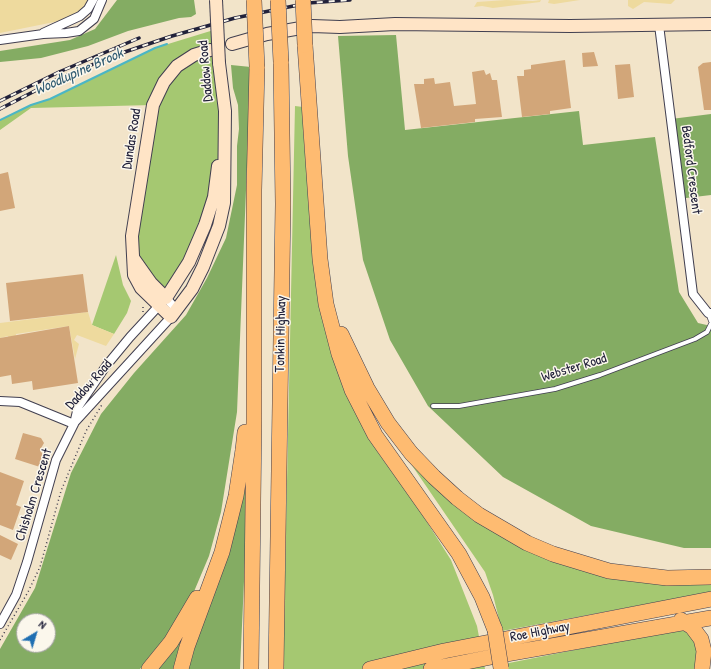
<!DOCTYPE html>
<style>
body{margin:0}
#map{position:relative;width:711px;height:669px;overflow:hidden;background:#f2e4c9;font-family:"Patrick Hand",sans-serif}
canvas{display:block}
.north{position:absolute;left:16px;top:613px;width:40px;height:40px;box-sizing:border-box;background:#fbf7ec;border:1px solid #a4a2a5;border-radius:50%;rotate:38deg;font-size:11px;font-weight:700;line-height:16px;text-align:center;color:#22223b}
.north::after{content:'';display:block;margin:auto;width:14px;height:18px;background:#1f6fb2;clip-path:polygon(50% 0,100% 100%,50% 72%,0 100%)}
</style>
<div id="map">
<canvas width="711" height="669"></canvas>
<div class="north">N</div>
</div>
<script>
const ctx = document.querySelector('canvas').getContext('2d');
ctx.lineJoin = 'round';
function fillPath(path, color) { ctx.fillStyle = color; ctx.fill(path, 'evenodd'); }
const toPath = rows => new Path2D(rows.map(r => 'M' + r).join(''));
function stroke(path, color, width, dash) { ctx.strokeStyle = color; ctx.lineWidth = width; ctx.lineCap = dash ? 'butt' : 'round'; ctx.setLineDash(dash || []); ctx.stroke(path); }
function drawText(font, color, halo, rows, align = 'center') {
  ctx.font = font + ' "Patrick Hand",sans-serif'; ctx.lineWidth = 3; ctx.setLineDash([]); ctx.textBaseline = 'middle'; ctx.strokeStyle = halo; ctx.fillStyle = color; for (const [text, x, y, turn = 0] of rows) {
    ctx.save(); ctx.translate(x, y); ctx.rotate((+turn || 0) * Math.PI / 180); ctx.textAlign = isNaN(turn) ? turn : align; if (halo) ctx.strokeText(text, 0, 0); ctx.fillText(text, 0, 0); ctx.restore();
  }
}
fillPath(toPath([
 [217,29,226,140,214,197,166,298,134,259,153,105,31,108,0,130,0,120,31,105,50,99,155,48],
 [295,106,303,107,304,141,316,266,361,422,379,454,413,500,451,560,477,626,485,669,283,669],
 [116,255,123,285,131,301,127,313,114,334,92,325],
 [400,448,443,487,571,562,711,580,711,592,502,631,493,595,485,572],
 [675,630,682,630,696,638,699,669,501,669,509,663]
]), '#a5c871');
fillPath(toPath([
 [117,0,194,0,196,14,191,17,179,18,128,31,88,46,41,58,0,62,0,51,70,40,95,29],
 [396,35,405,130,579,111,583,145,655,137,679,292,698,323,711,326,711,548,684,548,591,526,503,477,428,406,390,340,363,260,348,156,338,36],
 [231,65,251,67,237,412,221,512,209,556,190,601,164,640,140,669,0,669,0,649,35,588,71,473,101,414,134,373,186,315,207,278,226,238,237,185,237,146,239,129,238,105,233,88],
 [24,621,48,621,48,645,24,645],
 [711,114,711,195,678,199,671,119],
 [250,450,240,669,187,669],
 [186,630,177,669,157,669]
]), '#84ac63');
fillPath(toPath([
 [0,0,89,0,82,9,64,20,0,33],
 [506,0,533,1,541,0,540,2,493,8,482,6,474,7,477,2],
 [549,0,580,0,554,4,548,3],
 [628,0,675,0,671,4,644,2,633,9,628,6],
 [88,312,92,325,114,334,106,346,77,335,74,340,79,344,75,359,69,326,16,334,15,341,9,342,8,336,0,338,0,323]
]), '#eeda9e');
stroke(toPath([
 [0,120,31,105,50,99,155,48,167,44]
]), '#4ab6c6', 2);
fillPath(toPath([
 [594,52,598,66,583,67,582,53],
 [565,60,571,108,550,111,550,114,522,117,517,76,524,76,524,70,531,69,531,65],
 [711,62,711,110,704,110,698,67,703,63],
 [630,64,634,97,618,99,615,65],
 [484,70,486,75,490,73,492,80,497,80,502,117,475,119,475,122,421,128,414,84,424,84,424,79,434,78,435,84,450,82,454,106,476,104,472,72],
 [8,172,15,208,0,211,0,174],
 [83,274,88,312,10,321,6,283],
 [69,326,78,383,33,390,32,381,12,384,11,375,0,377,0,338],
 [23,433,41,438,44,443,40,450,43,455,40,467,15,459],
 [0,472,24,481,16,505,21,507,13,530,0,525],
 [0,535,18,544,11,560,0,555]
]), '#d2a679');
const service = toPath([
 [708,313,711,321],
 [433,406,459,406,555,389,600,375,695,339,707,332,711,324]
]);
const minor = toPath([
 [659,25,693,294,708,313,711,313],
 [43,33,80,16,88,9,93,0],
 [0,40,43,34,66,33,79,31,94,19,102,0],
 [0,401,20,402,74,424],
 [74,423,171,317],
 [0,624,16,595,27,562,56,460,74,424,78,407,106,366,130,337,166,298,177,310]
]);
const secondary = toPath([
 [232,44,267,34,312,26,340,27,395,24,570,26,711,24],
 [210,50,194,55,177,66,164,82,153,105,132,236,134,275,141,288,171,317,192,289,203,267,219,226,224,203,225,111,219,63],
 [134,259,151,283,166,298,189,262,205,225,214,197,218,166]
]);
const motorway = toPath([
 [305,45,320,259,326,304,339,354,352,390,375,435,459,554,482,597,495,630],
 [341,334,367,388,388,423,411,453,434,477,457,498,479,515,527,543,553,554,609,571,667,578,711,577],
 [681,620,692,627,701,639,704,651,702,669],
 [149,669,171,642,197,598],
 [181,669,187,647,222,552,236,496,243,450,245,432],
 [251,669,254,420,254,190,257,67],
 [276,669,283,204,281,62],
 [370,669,444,651,711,599],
 [431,669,506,654,711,618]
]);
stroke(service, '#413f50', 5.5);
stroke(minor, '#413f50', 10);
stroke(secondary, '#413f50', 14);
stroke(motorway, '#413f50', 16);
stroke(toPath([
 [143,312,143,304],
 [0,640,28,592,40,567,61,491,86,431,103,403]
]), '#413f50', 1.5, [1, 3]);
stroke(service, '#fff', 4);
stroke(minor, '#fff', 8);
stroke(secondary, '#ffe4c6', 12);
stroke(motorway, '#febb71', 15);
const rail = toPath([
 [0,101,59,72,139,38],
 [0,109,60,78,113,56,172,36,235,18,308,3,350,0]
]);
stroke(rail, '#22223b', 3.5);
stroke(rail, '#fbf7ec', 2, [6]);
const secondaryBridge = toPath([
 [216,0,219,63]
]);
const motorwayBridge = toPath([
 [254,0,257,67],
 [278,0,281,62],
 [303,0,305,45],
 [495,630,501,668]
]);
stroke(secondaryBridge, '#413f50', 14, []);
stroke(motorwayBridge, '#413f50', 16, []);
stroke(secondaryBridge, '#ffe4c6', 12);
stroke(motorwayBridge, '#febb71', 15);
drawText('14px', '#22223b', '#fbf7ec', [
 ["Daddow Road",206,71,-95],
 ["Dundas Road",132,139,-81],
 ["Bedford Crescent",691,170,83],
 ["Tonkin Highway",281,334,-89],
 ["Webster Road",574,368,-17],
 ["Daddow Road",89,385,-48],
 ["Chisholm Crescent",34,495,-73],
 ["Roe Highway",540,632,-11]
]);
drawText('italic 15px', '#325d73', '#fbf7ec', [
 ["Woodlupine Brook",79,72,-24]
]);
</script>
